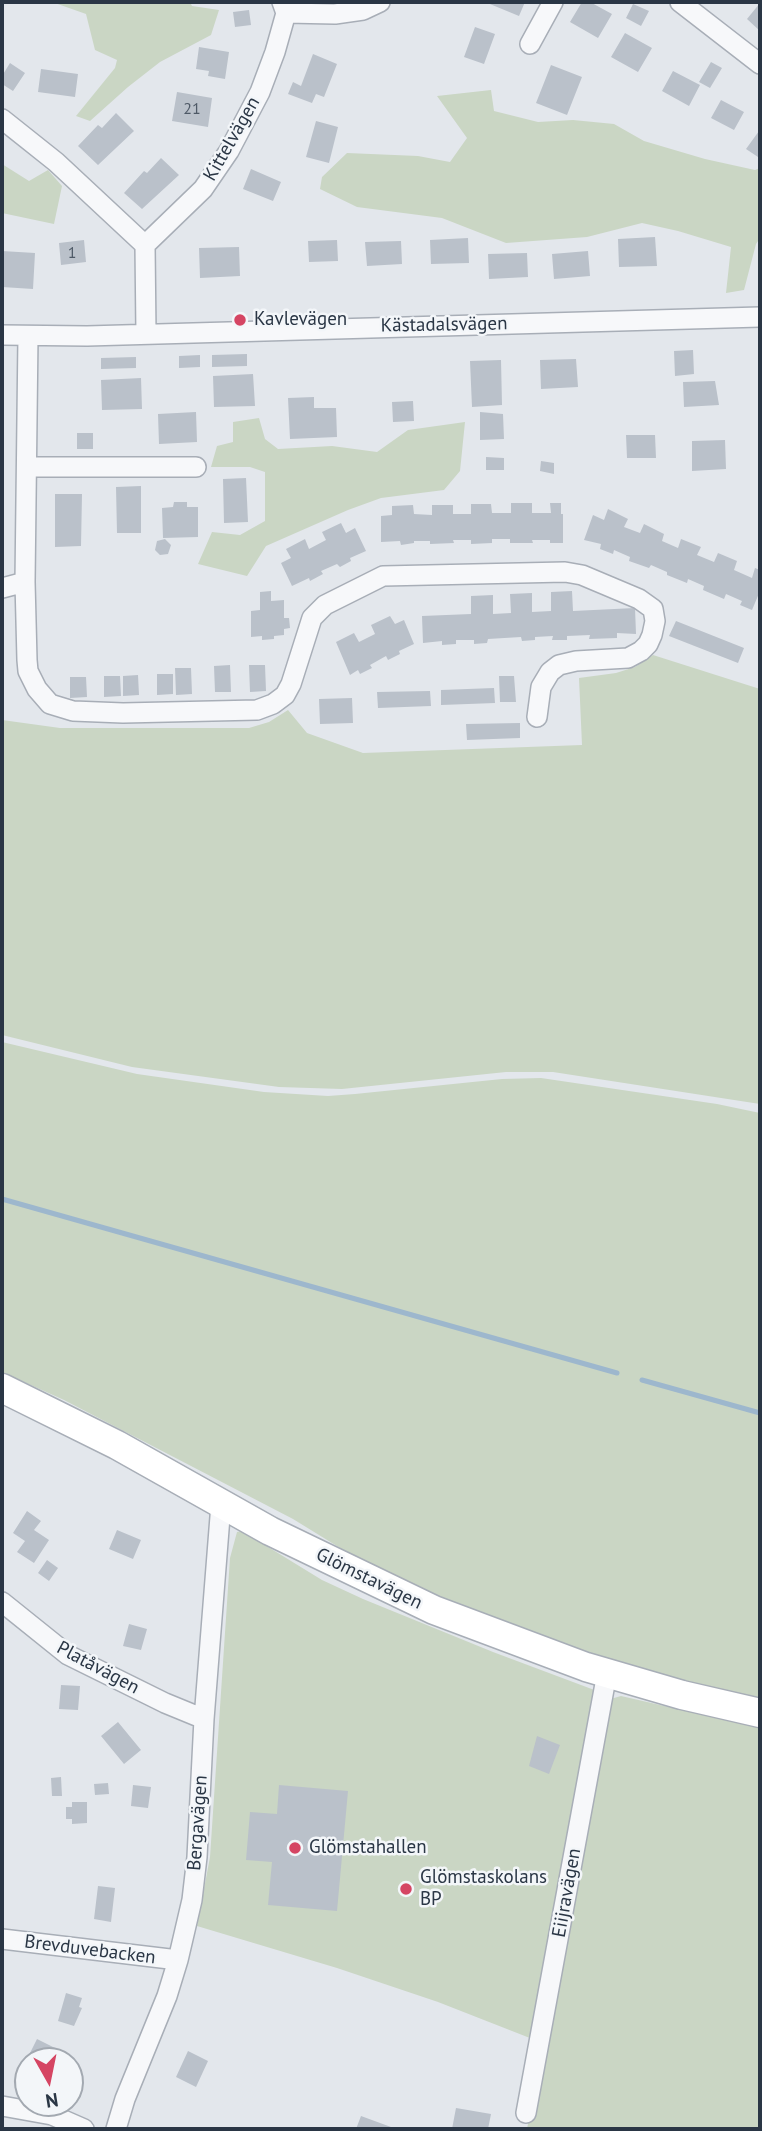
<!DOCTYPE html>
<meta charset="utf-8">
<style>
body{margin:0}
#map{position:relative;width:762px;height:2131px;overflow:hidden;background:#e3e7ec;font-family:"PT Sans",sans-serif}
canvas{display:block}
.frame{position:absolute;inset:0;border:4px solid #2a3645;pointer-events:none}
.north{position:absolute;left:14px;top:2047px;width:70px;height:70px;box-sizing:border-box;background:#f3f6f9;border:2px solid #a3a9b1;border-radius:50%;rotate:171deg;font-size:19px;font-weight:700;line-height:28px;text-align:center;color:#2a3645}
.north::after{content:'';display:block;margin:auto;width:24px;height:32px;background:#d54563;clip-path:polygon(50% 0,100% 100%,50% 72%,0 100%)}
</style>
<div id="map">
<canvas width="762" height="2131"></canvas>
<div class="frame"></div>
<div class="north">N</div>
</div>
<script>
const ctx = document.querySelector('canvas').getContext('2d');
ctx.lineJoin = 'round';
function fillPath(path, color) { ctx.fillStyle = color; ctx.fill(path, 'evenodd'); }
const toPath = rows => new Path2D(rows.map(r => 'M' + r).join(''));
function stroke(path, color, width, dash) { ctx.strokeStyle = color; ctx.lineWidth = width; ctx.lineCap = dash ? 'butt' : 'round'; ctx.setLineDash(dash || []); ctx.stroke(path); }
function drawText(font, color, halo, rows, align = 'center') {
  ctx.font = font + ' "PT Sans",sans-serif'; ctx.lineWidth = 5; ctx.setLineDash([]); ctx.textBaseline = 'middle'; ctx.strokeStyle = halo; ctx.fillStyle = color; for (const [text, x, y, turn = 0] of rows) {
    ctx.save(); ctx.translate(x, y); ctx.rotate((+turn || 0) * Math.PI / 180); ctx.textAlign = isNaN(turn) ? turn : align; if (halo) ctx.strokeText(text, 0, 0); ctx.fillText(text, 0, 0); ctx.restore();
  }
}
fillPath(toPath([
 [52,2,190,2,192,6,219,10,211,35,160,62,128,87,90,121,76,116,115,68,117,60,95,50,86,14],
 [491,90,494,111,538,122,573,120,614,124,644,141,705,159,755,170,760,168,760,238,756,244,744,290,726,293,731,247,678,231,642,223,587,237,506,243,442,218,357,207,320,189,322,177,347,153,418,156,450,162,467,138,437,96],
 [2,164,29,181,48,170,62,186,54,224,2,213],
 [259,418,265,439,278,449,332,446,377,452,408,430,465,422,460,471,444,490,381,498,348,510,266,546,247,576,198,564,212,532,240,535,265,521,265,472,250,467,211,467,217,446,233,442,233,422],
 [653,655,760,689,760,1104,553,1072,506,1072,342,1089,279,1087,132,1067,2,1035,2,867,4,864,2,720,60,728,249,728,269,722,288,710,307,733,363,753,582,745,579,678,616,673,635,667],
 [2,1042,137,1074,264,1092,328,1096,355,1094,502,1079,541,1078,717,1104,760,1113,760,1700,684,1683,552,1643,455,1606,358,1559,293,1519,64,1400,2,1372],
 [242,1531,322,1580,363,1599,493,1652,597,1691,535,2040,438,2002,337,1968,197,1926,210,1857,230,1558,237,1532],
 [621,1696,760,1728,760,2129,527,2129,607,1700]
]), '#cad6c4');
stroke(toPath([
 [2,1199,617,1373],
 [642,1380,760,1413]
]), '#9db7cd', 5);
fillPath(toPath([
 [485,2,525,2,519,16],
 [582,2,590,2,612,14,598,38,570,22],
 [760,3,760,31,747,19],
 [633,4,649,11,641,26,626,18],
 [249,10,251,25,235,27,233,12],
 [475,27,495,34,484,64,464,57],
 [625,33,652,48,638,72,611,57],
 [199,47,229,52,225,79,208,76,209,71,196,69],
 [313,54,337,64,324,97,316,94,312,103,288,94,293,82,301,86],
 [711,62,722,68,710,88,699,82],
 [10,63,25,73,13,91,2,84,2,76],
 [551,65,582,77,567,115,536,103],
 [41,69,78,74,75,97,38,92],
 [673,71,700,85,689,106,662,91],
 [177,92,212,98,208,127,172,121],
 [721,100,744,112,734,130,711,118],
 [116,113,134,131,98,165,78,146,98,125,102,128],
 [316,121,338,127,329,163,306,157],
 [759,131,760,154,758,157,746,149],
 [161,158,179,175,142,209,124,193,144,171,147,173],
 [251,169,281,182,273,201,243,189],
 [655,237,657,266,619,267,618,239],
 [468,238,469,263,431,264,430,240],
 [84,240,86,262,61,265,59,243],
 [337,240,338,261,309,262,308,241],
 [401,241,402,264,367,266,365,242],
 [239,247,240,276,200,278,199,248],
 [2,251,35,253,33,289,2,287],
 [588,251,590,276,554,279,552,254],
 [527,253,528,277,489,279,488,254],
 [693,350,694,374,675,376,674,351],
 [247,354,247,366,212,367,212,355],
 [200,355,200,367,179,368,179,356],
 [136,357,136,368,101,369,101,358],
 [576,359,578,387,541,389,540,360],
 [501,360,502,405,472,407,470,361],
 [253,374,255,406,214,407,213,376],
 [141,378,142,409,102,410,101,380],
 [715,381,719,405,684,407,683,382],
 [314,397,314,408,336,408,337,437,290,439,288,398],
 [413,401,414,421,393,422,392,402],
 [196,412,197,442,159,444,158,414],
 [480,412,503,414,504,439,480,440],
 [77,433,93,433,93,449,77,449],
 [626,435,655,435,656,458,627,458],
 [725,440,726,469,692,471,692,441],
 [486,457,504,458,504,470,486,470],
 [541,461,554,463,554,474,540,471],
 [246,478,248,522,224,523,223,479],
 [141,486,141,533,117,533,116,487],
 [55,494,82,494,81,546,55,547],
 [174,502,187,502,187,507,198,507,198,537,163,538,162,508,173,507],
 [511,503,532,503,532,513,551,513,550,503,561,503,561,514,563,514,563,543,550,543,550,540,532,540,533,543,510,543,510,539,492,539,492,543,471,544,471,540,453,540,454,543,430,544,430,541,414,541,414,543,401,545,400,541,381,542,381,516,392,515,392,506,413,505,414,514,432,515,432,505,453,505,453,514,471,514,471,504,491,504,492,513,511,513],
 [608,509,628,519,624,527,640,533,644,524,664,534,662,541,678,548,681,539,701,547,697,555,714,562,718,553,737,561,734,570,752,578,755,568,760,570,760,591,752,610,740,605,742,601,726,594,724,599,703,590,704,586,688,579,687,583,667,575,667,572,651,565,649,568,629,561,630,557,614,550,613,554,600,549,601,544,584,540,593,515,604,520],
 [341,523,346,533,355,528,366,551,350,558,351,561,340,567,337,564,321,571,323,574,310,581,309,578,292,586,281,563,291,558,286,549,305,539,309,549,326,540,322,532],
 [165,539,171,545,168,554,160,555,155,550,157,541],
 [271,591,271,601,284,600,284,618,289,618,290,628,284,629,284,635,274,636,274,639,262,640,262,636,251,637,251,611,260,610,260,592],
 [572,591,573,611,635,608,636,634,617,633,617,638,589,639,590,635,567,636,567,640,552,640,553,636,535,637,535,640,522,641,521,637,488,639,487,643,474,644,474,640,456,640,456,644,442,645,442,641,423,643,422,616,471,614,471,596,493,595,493,614,511,613,510,594,532,593,532,612,551,611,551,592],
 [390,616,395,624,404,620,414,644,399,651,400,654,388,660,386,656,370,665,372,668,360,674,358,670,350,675,336,642,354,633,359,642,375,634,371,625],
 [676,621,744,648,738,663,669,636],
 [230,665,231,692,215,692,214,666],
 [249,665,265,665,266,691,250,692],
 [175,668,191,668,192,694,176,695],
 [157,674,173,674,173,694,157,695],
 [138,675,139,695,123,696,123,676],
 [104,676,120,676,121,696,104,697],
 [499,676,514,676,516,702,500,702],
 [70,677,86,677,87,697,70,698],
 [494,688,495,703,441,705,441,690],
 [430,691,431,706,378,708,377,692],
 [352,698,353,723,320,724,319,699],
 [520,723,520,738,467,740,466,724],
 [27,1511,41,1521,34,1530,49,1540,34,1563,17,1552,25,1541,13,1533],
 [117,1530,141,1540,133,1559,109,1549],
 [47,1560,58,1568,49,1581,38,1573],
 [129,1624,147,1629,141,1650,123,1646],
 [61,1685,80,1686,78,1710,59,1709],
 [118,1722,141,1750,124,1764,101,1736],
 [537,1736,560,1745,549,1774,529,1766],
 [61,1777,62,1796,52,1796,51,1778],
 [108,1783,109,1794,95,1795,94,1784],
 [133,1785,151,1787,148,1808,131,1806],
 [279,1785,348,1791,337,1911,268,1905,272,1862,246,1860,250,1812,277,1814],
 [72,1802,87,1802,87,1823,72,1824,72,1819,66,1819,66,1807,72,1807],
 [98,1886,115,1888,111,1922,94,1919],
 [66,1993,82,1998,79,2007,82,2008,74,2026,58,2021],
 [37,2039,69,2055,66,2061,26,2061],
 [188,2051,208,2061,196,2087,176,2077],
 [456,2108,491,2114,488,2129,452,2129],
 [361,2116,391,2127,390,2129,356,2129]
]), '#bac1ca');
const street = toPath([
 [680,2,760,64],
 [286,13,335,14,363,10,380,2],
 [530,44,553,2],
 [2,119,56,162,145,245],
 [146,334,145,245,203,189,229,151,260,92,275,52,286,13,282,2],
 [2,335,87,336,760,317],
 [28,336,25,582,27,660,28,671,37,689,50,704,73,711,123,713,257,710,273,704,285,695,291,684,312,618,325,605,383,576,565,572,582,575,639,599,653,609,655,621,652,635,648,644,641,651,628,658,576,661,559,665,550,672,541,687,537,717],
 [27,467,196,467],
 [2,588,25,582],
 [2,1602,68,1655,165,1703,204,1719],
 [2,1939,178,1960],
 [2,2106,52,2115,84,2129],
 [526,2113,607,1673],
 [116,2129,125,2099,167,1996,178,1960,192,1900,197,1857,204,1719,221,1504]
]);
const secondary = toPath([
 [2,1388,117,1445,270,1531,434,1610,586,1667,682,1695,760,1713]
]);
stroke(street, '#a8aeb7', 22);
stroke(secondary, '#a8aeb7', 31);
stroke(street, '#f7f8fa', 19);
stroke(secondary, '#fff', 28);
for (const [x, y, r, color] of [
 [240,320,7,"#d54563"],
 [295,1848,7,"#d54563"],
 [406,1889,7,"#d54563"]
]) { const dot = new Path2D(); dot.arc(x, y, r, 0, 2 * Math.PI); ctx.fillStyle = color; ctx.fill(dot); stroke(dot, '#f3f6f9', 2.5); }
drawText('16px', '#4e5966', null, [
 ["21",192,109],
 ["1",72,253]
]);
drawText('19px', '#2a3645', '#f3f6f9', [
 ["Kittelvägen",232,139,-60],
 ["Kästadalsvägen",444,325,-1],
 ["Glömstavägen",369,1579,26],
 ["Platåvägen",98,1668,28],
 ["Bergavägen",198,1823,-86],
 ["Eiijravägen",567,1893,-80],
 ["Brevduvebacken",90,1950,7]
]);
drawText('19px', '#2a3645', '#f3f6f9', [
 ["Kavlevägen",254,320],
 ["Glömstahallen",309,1848],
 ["Glömstaskolans",420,1878],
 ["BP",420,1900]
], 'left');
</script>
